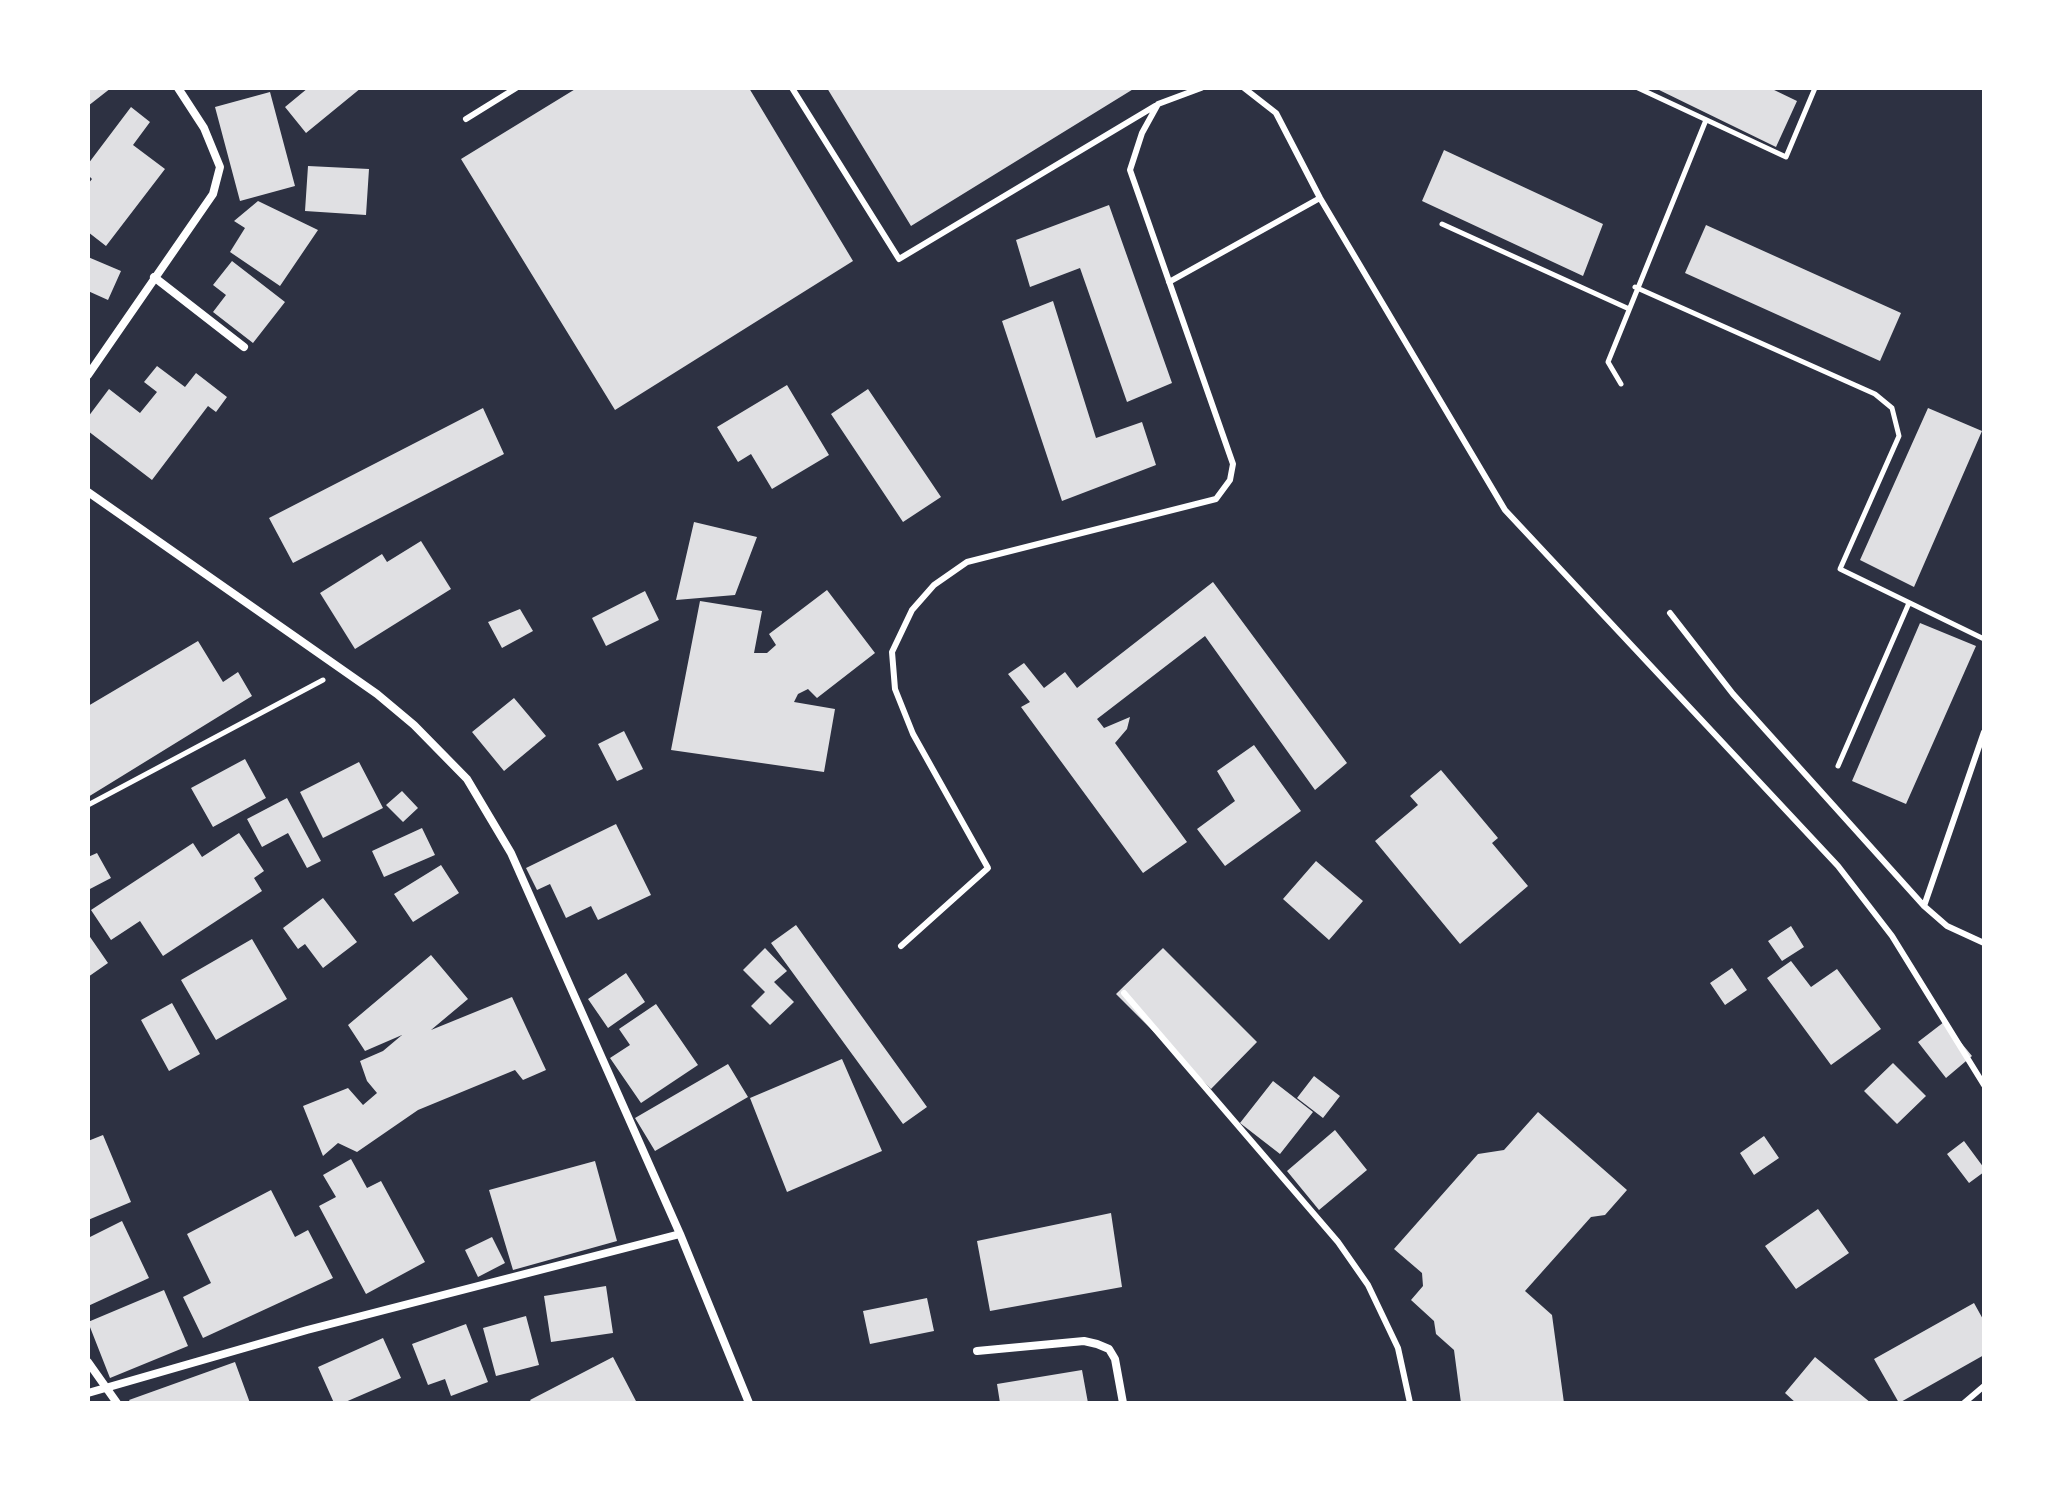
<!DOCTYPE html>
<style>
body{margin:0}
#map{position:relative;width:2072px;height:1491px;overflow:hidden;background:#2d3142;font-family:Rubik,sans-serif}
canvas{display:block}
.frame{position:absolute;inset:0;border:90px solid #fff;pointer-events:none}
</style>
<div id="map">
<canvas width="2072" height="1491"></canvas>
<div class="frame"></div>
</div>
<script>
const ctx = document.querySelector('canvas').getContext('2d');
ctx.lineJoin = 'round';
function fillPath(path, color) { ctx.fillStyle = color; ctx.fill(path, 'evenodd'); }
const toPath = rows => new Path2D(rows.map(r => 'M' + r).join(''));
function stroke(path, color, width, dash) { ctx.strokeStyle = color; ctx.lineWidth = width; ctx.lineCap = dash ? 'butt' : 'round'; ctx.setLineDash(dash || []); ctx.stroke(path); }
fillPath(toPath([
 [88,88,111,88,88,106],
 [308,88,361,88,306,133,285,107],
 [577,88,749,88,853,261,615,410,461,159],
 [827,88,1135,88,911,226],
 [1655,88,1770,88,1797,101,1776,147],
 [270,92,295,186,240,201,215,107],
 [131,107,150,122,133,145,165,169,106,246,88,232,88,184,92,179,88,175,88,164],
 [1444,150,1603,224,1583,276,1422,201],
 [308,166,369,169,366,215,305,211],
 [258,201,318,230,280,286,230,252,245,228,234,221],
 [1109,205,1172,383,1127,402,1080,268,1030,287,1016,240],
 [1706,225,1901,313,1880,361,1685,273],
 [88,257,121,271,108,300,88,291],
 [232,261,285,302,253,343,213,312,226,295,213,285],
 [1053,301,1096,438,1142,422,1156,465,1062,501,1002,321],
 [157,366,185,387,196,373,227,397,216,412,208,406,152,480,88,431,88,417,109,389,140,413,157,392,144,382],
 [787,385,829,455,772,489,751,454,738,462,717,427],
 [868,389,941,497,903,522,831,414],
 [483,408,504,454,293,563,269,518],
 [1928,408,1982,431,1914,587,1860,560],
 [694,522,757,537,735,595,676,600],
 [421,541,451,589,355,649,320,593,382,554,387,562],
 [1213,582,1347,763,1315,790,1205,636,1097,719,1104,728,1130,717,1127,729,1115,743,1187,842,1143,873,1021,707,1030,702,1008,674,1024,663,1044,688,1065,672,1077,688],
 [827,590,875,653,817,698,808,689,798,694,794,702,835,709,824,772,671,750,700,601,762,611,754,653,767,653,776,645,769,634],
 [645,591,659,620,606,646,592,618],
 [520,609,533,631,502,648,488,622],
 [1920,623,1976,646,1906,804,1852,781],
 [198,641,223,682,238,672,252,696,88,797,88,706],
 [514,698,546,736,504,771,472,732],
 [624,731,643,769,617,781,598,744],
 [1254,745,1301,811,1225,866,1197,829,1235,801,1217,771],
 [245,759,266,798,213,827,191,788],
 [359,762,383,808,323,838,300,792],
 [1441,770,1498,838,1492,843,1528,886,1460,944,1375,841,1418,805,1410,796],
 [402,791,418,808,403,822,386,805],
 [287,798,321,861,307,868,288,833,262,847,247,819],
 [616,824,651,895,598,920,591,906,566,918,550,884,537,890,526,868],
 [422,828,435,855,384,877,372,851],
 [239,833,264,871,254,878,262,891,163,956,140,921,111,940,91,910,193,843,202,857],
 [97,853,111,878,88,890,88,857],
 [1316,861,1363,901,1329,940,1283,899],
 [441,865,459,893,413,922,394,894],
 [323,898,357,942,323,968,305,944,298,949,283,928],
 [796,925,927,1107,903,1124,771,943],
 [1791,926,1804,947,1782,961,1768,941],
 [88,934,108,963,88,977],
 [252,939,287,999,216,1040,181,980],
 [765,948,787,971,774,982,794,1002,770,1025,751,1006,765,992,743,970],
 [1163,948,1257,1042,1211,1089,1116,994],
 [431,955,468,999,431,1030,512,997,546,1070,523,1080,515,1070,418,1110,357,1152,338,1143,323,1156,303,1106,348,1088,363,1105,377,1093,367,1081,360,1061,383,1051,402,1035,365,1051,348,1025],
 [1791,961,1811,987,1837,969,1881,1029,1831,1065,1767,978],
 [1732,968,1747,990,1725,1005,1710,983],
 [626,973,645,1002,608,1028,588,999],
 [172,1003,200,1054,169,1071,141,1020],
 [656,1004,698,1065,641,1103,610,1058,630,1045,619,1029],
 [1944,1022,1972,1056,1946,1078,1918,1042],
 [842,1059,882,1151,787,1192,750,1098],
 [1893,1063,1926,1096,1897,1124,1864,1091],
 [728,1064,748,1097,655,1151,635,1118],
 [1314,1076,1340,1096,1323,1118,1297,1098],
 [1273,1081,1313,1112,1280,1154,1240,1123],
 [1538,1112,1627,1190,1605,1215,1591,1217,1525,1291,1552,1315,1564,1403,1461,1403,1454,1350,1436,1334,1434,1321,1411,1300,1423,1286,1422,1273,1394,1249,1478,1154,1504,1150],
 [1335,1130,1367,1170,1319,1210,1287,1171],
 [103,1135,131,1202,88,1220,88,1141],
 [1764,1136,1779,1158,1754,1175,1740,1153],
 [1964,1141,1984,1168,1984,1172,1969,1183,1947,1154],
 [351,1159,367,1188,381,1181,425,1262,366,1294,319,1206,336,1197,323,1175],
 [595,1161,617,1241,513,1270,489,1190],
 [271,1190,295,1237,308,1230,333,1278,203,1338,183,1297,211,1283,187,1234],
 [1818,1209,1849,1253,1796,1289,1765,1246],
 [1111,1213,1122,1287,990,1311,977,1241],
 [122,1221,149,1278,88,1306,88,1238],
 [492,1237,505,1263,478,1277,465,1250],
 [606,1286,613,1333,551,1342,544,1296],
 [164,1290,188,1346,110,1378,88,1322],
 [927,1298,934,1331,870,1344,863,1311],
 [1974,1303,1984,1321,1984,1355,1899,1403,1874,1359],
 [526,1316,539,1365,496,1376,483,1328],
 [466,1324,488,1382,451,1396,445,1379,428,1385,412,1344],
 [383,1338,401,1378,343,1403,334,1403,318,1367],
 [613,1357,637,1403,532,1403,530,1400],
 [1815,1357,1871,1403,1796,1403,1785,1393],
 [235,1362,250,1403,131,1403,129,1400],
 [1082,1370,1088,1403,1000,1403,997,1384]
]), '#e0e0e3');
stroke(toPath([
 [1638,88,1786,157,1815,88],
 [1442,224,1627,308],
 [1635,287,1875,394,1892,408,1899,436,1840,569,1984,639],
 [1621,384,1608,362,1706,120],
 [1838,766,1909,603],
 [88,805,323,680]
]), '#fff', 5);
stroke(toPath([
 [792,88,899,259,1155,106],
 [1244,88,1276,113,1320,198,1505,510,1838,866,1892,936,1984,1085],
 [466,119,516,88],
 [1169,282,1320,198],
 [1670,613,1733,694,1924,906,1947,926,1984,943],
 [1924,906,1984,732],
 [901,946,988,868,913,734,895,689,892,652,912,610,934,585,967,562,1216,499,1230,480,1233,464,1130,170,1142,133,1158,104,1201,88],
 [1124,993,1338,1242,1368,1285,1398,1348,1410,1403],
 [1964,1403,1984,1386]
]), '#fff', 6);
stroke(toPath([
 [154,277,244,347],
 [88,375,213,194,220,167,204,128,178,88],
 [88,492,377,694,414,725,467,779,511,853,680,1234,749,1403],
 [977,1351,1084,1341,1097,1344,1109,1349,1115,1359,1123,1403],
 [88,1362,117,1403],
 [88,1393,307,1330,680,1234]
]), '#fff', 8);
</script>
